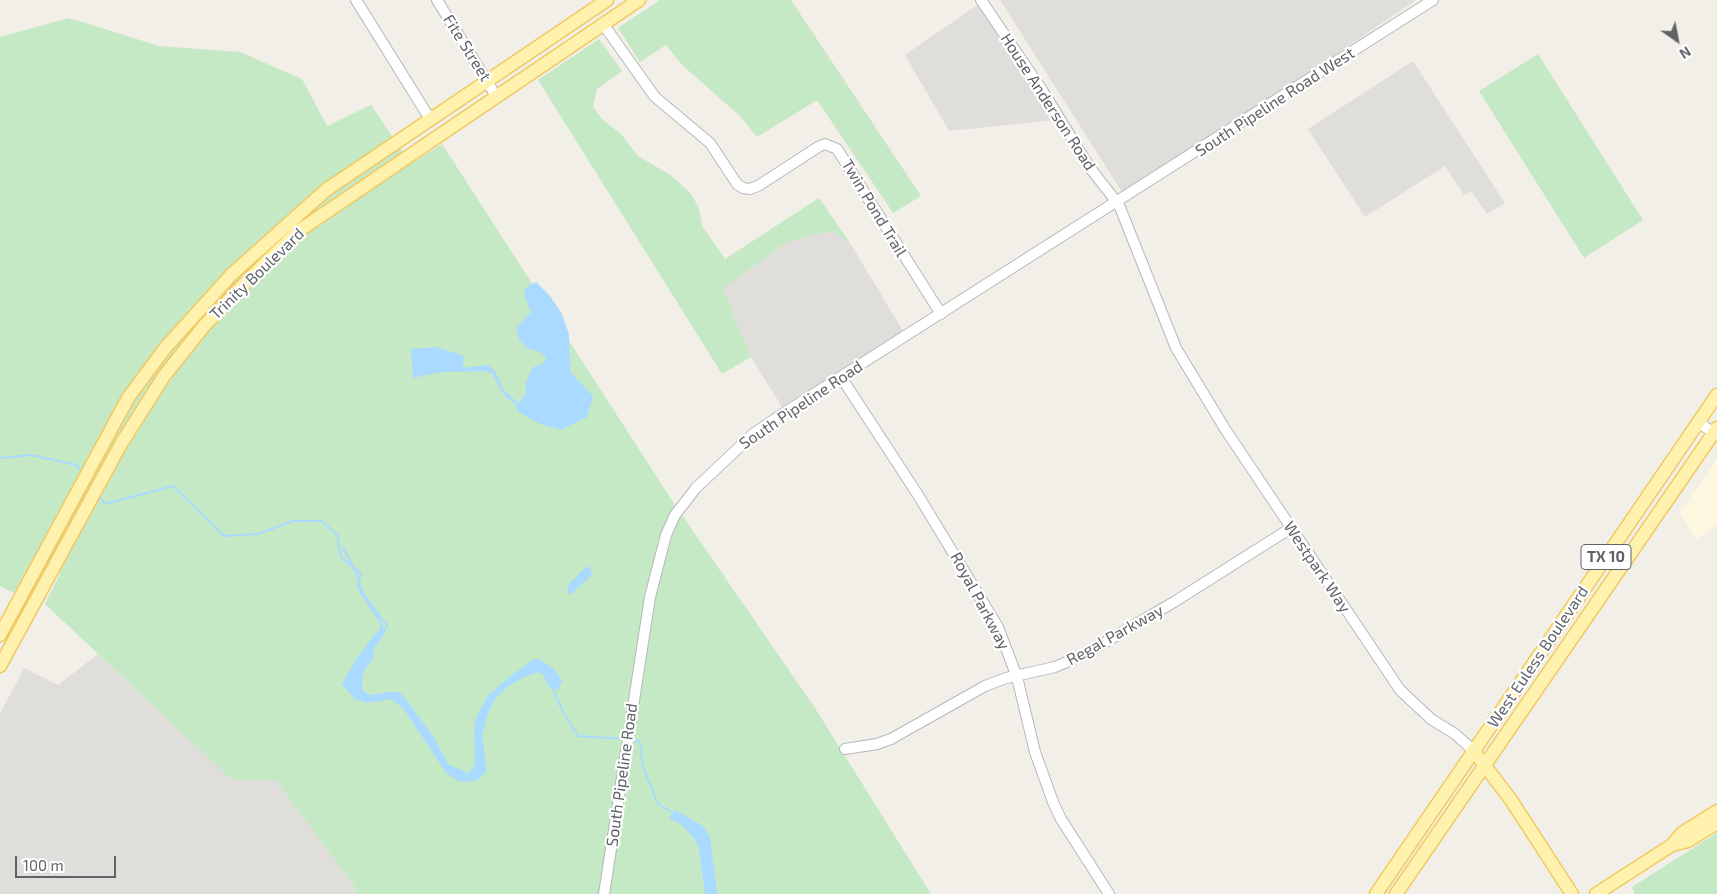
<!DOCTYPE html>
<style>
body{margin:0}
#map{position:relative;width:1717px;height:894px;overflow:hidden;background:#f1efe8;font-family:"Exo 2",sans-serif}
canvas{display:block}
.north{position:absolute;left:1652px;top:15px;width:50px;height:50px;-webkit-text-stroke:4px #fff;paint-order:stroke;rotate:147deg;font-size:14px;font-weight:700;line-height:20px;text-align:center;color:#5f6368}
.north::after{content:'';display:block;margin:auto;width:18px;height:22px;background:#5f6368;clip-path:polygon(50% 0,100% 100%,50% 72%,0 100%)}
.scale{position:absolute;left:15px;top:856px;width:101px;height:22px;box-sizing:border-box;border:2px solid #5f6368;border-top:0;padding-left:6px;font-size:15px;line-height:18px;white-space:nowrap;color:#5f6368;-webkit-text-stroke:4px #fff;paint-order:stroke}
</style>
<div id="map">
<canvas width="1717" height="894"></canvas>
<div class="north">N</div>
<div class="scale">100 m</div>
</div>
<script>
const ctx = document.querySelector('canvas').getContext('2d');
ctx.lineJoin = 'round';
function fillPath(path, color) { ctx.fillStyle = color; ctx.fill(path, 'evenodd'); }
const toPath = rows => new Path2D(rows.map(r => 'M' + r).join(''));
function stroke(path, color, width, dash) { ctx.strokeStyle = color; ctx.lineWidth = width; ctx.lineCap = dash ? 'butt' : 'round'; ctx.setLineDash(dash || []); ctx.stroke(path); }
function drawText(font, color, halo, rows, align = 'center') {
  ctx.font = font + ' "Exo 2",sans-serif'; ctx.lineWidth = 4.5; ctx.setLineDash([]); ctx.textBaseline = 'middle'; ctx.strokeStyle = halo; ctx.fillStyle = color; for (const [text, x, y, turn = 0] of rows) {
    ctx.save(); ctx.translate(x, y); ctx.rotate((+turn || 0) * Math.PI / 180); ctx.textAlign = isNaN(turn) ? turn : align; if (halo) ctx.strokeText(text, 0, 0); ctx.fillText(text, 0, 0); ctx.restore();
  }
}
fillPath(toPath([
 [1717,459,1717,524,1696,540,1680,512]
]), '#fef7e0');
fillPath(toPath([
 [1000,0,1416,0,1276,95,1122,192],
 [980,3,1056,120,949,131,905,55],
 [1413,61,1505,203,1487,214,1471,191,1464,195,1445,166,1365,217,1308,129],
 [832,231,850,243,903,331,782,407,751,357,723,289,787,242],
 [98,654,231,779,276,781,353,884,357,894,0,894,0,714,24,668,58,685]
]), '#e0deda');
fillPath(toPath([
 [660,0,791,0,921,196,893,213,817,100,757,137,740,116,682,65,666,45,640,62,618,28],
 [69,18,159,46,240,52,302,79,327,126,371,105,411,164,442,144,673,502,815,708,931,894,357,894,353,884,276,781,231,779,45,604,61,572,35,557,14,593,0,586,0,37],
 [599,39,622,71,597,89,593,107,602,119,621,134,638,156,672,176,691,194,699,208,702,226,725,259,819,198,850,243,832,231,787,242,723,289,751,357,722,374,538,80],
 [1538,54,1643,220,1584,258,1479,91],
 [1717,833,1717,894,1635,894,1632,887]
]), '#c5e8c5');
fillPath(toPath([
 [536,282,550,296,561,312,569,334,570,372,593,396,587,417,561,430,540,424,517,411,516,405,504,395,492,373,486,371,440,372,413,378,411,349,436,347,462,355,464,358,462,368,488,365,495,371,504,390,518,403,526,394,526,383,530,372,535,366,544,363,546,358,540,352,527,348,519,339,516,328,531,312,525,297,525,288],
 [344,547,357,572,364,596,379,617,385,631,374,649,373,659,365,669,362,679,362,690,369,695,390,692,399,692,404,697,433,736,448,764,466,772,470,782,459,781,447,774,403,708,390,699,367,703,355,699,342,684,355,661,374,635,380,630,379,622,360,593,356,575,342,548],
 [590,566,592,575,570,595,568,592,568,585,584,569],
 [539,659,554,669,562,681,558,690,549,687,543,675,538,672,522,678,498,693,488,713,482,735,487,771,478,779,471,782,468,773,473,768,475,760,474,730,476,718,488,695,512,675,533,660],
 [675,810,703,826,710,837,717,894,705,894,699,848,695,839,682,825,669,818]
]), '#aadaff');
stroke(toPath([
 [0,458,31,455,77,465,82,473],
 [98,495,105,504,173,486,224,536,258,534,293,521,322,521,337,535,341,558,361,573,358,586,387,626,378,642],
 [552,687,562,710,578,736,625,739],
 [496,696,504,689],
 [632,740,640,742,643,767,658,804,675,814]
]), '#aadaff', 2);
const minor = toPath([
 [356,0,430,119],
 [437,0,496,96],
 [981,0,1042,90,1090,168,1119,205,1176,348,1225,429,1400,690,1431,719,1455,734,1473,750],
 [603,24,655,97,710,143,737,184,743,188,750,189,758,186,818,147,825,144,837,149,941,314],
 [841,377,918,495,998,627,1017,677,1035,752,1053,802,1061,819,1109,894],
 [1698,422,1717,435],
 [845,749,877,744,891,739,985,686,1006,678,1055,667,1085,654,1174,602,1291,528],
 [604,894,650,597,666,535,675,515,696,488,753,434,784,413,1433,0]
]);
const major = toPath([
 [0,635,128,398,166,347,232,274,326,190,607,0],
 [0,666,121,444,164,376,204,326,247,281,297,232,639,0],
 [1473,750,1511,800,1572,894],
 [1672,845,1688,841,1717,823],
 [1376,894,1717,395],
 [1396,894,1717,428],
 [1596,894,1672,845,1682,833,1717,811]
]);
stroke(minor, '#b5b8bc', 12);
stroke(major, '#f2c960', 15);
stroke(minor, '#fff', 10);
stroke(major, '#fff2af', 12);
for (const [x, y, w] of [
 [1606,557,50]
]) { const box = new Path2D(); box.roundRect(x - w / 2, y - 12.5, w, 25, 4); ctx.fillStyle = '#fff'; ctx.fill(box); stroke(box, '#5f6368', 1); }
drawText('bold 15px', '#5f6368', null, [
 ["TX 10",1606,557]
]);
drawText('16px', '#5f6368', '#fff', [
 ["Fite Street",467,48,58],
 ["House Anderson Road",1048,102,57],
 ["South Pipeline Road West",1275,102,-33],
 ["Twin Pond Trail",874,208,59],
 ["Trinity Boulevard",257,274,-44],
 ["South Pipeline Road",801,405,-34],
 ["Westpark Way",1317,567,56],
 ["Royal Parkway",980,601,62],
 ["Regal Parkway",1115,635,-29],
 ["West Euless Boulevard",1538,657,-56],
 ["South Pipeline Road",622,775,-82]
]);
</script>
